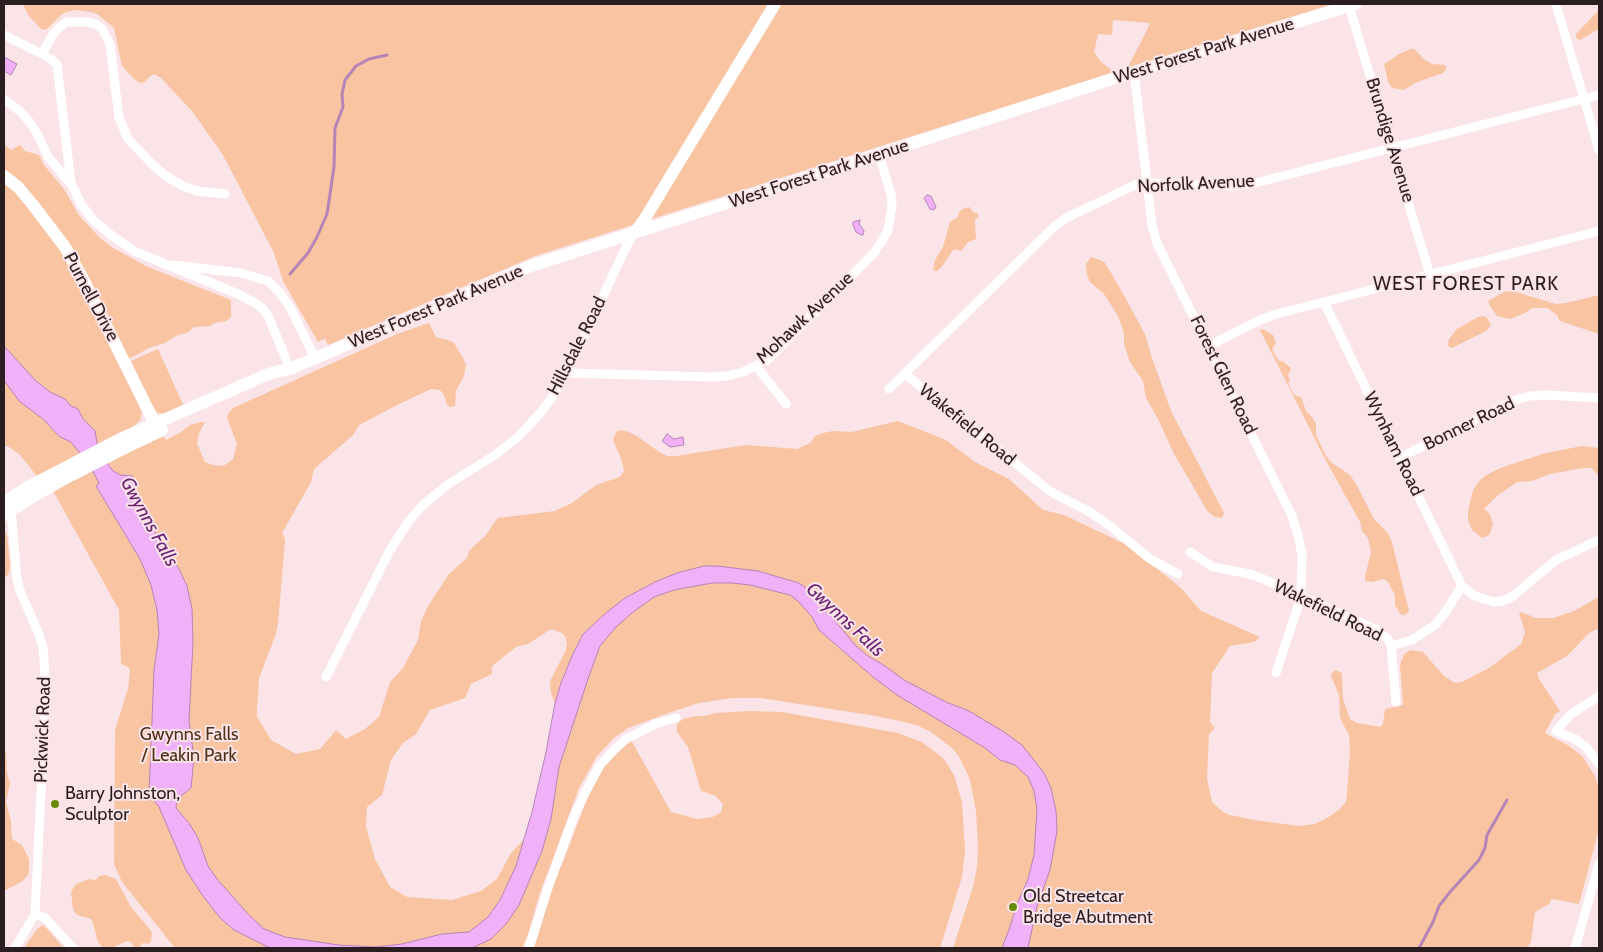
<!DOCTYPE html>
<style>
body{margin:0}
#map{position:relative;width:1603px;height:952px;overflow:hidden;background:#fbe4e7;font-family:Cabin,sans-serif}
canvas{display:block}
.frame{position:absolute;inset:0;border:5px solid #2b1e20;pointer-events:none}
</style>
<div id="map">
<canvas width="1603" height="952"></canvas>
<div class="frame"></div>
</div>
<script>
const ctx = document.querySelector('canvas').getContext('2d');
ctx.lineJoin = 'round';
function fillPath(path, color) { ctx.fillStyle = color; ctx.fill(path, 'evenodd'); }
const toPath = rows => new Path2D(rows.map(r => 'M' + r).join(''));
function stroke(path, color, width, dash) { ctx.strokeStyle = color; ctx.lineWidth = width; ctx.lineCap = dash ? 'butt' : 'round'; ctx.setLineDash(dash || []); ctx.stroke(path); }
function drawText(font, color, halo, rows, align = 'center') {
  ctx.font = font + ' Cabin,sans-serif'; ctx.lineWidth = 4; ctx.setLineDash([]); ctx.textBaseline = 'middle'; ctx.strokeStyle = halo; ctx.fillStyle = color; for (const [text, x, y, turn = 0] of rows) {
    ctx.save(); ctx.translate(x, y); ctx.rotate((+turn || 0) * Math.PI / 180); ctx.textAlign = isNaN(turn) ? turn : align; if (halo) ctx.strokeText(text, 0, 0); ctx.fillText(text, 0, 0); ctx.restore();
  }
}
fillPath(toPath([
 [24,4,1332,4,1123,70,1130,63,1143,38,1150,23,1113,20,1112,35,1098,34,1094,52,1100,61,1114,72,535,256,328,345,325,338,318,342,283,281,274,253,223,155,192,111,161,78,154,74,149,77,145,82,140,83,133,78,122,66,114,28,97,14,91,12,76,10,66,12,61,15,47,29,42,30,29,16,24,7],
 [1599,10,1599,29,1580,40,1576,38,1576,34],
 [1410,49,1414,49,1425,60,1432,64,1445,65,1447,68,1443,73,1417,82,1404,90,1392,88,1388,82,1384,64,1399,54],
 [4,144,11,150,20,145,25,151,39,155,44,165,64,189,78,214,99,237,113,248,148,267,231,300,231,317,226,321,214,323,210,326,194,327,187,333,178,335,165,343,149,348,129,359,17,181,4,169],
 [4,182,27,203,56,238,140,407,142,413,140,420,133,427,37,476,20,455,8,446,4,446],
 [969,207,974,213,978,213,978,218,975,219,975,222,976,239,968,242,961,251,954,249,940,269,936,271,933,270,935,260,943,247,950,222,958,217,959,212,962,209],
 [1091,257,1100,260,1105,263,1122,292,1145,334,1152,358,1171,411,1224,513,1222,518,1215,517,1208,512,1173,452,1159,421,1146,398,1143,381,1130,362,1124,344,1124,333,1118,316,1104,294,1090,282,1087,275,1086,264],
 [1512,291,1556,304,1566,303,1599,295,1599,334,1560,321,1557,315,1547,308,1532,308,1525,313,1510,319,1497,316,1490,306,1488,301,1504,292],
 [1484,316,1487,318,1491,325,1486,331,1452,348,1448,346,1449,339,1457,329,1478,317],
 [429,323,436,337,451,341,454,343,463,358,466,365,464,376,456,391,455,406,450,407,447,405,444,395,440,390,431,389,395,406,359,425,353,435,314,469,311,482,282,533,284,536,285,541,278,623,276,634,259,678,257,710,257,717,271,740,296,754,320,749,336,730,346,739,365,729,379,717,390,682,403,668,418,640,421,621,428,606,449,574,467,558,469,551,486,535,493,524,498,518,555,511,572,503,596,485,620,477,624,471,621,458,613,440,616,432,620,430,626,431,637,436,659,452,667,456,676,456,746,445,797,449,810,443,815,436,823,433,833,431,852,432,898,421,946,440,975,462,1009,479,1043,510,1064,515,1127,545,1181,588,1201,611,1260,637,1254,642,1230,646,1212,673,1210,722,1215,728,1209,734,1207,778,1212,802,1223,812,1230,815,1254,820,1299,826,1315,824,1329,817,1341,808,1346,801,1347,793,1350,751,1349,735,1340,718,1339,695,1331,676,1332,673,1335,670,1342,673,1343,699,1350,719,1357,723,1380,727,1383,724,1385,709,1403,705,1400,665,1404,654,1411,650,1423,652,1444,676,1455,683,1462,682,1489,668,1521,644,1525,632,1519,613,1521,612,1536,618,1553,618,1574,611,1599,597,1599,628,1589,633,1567,656,1537,673,1539,679,1560,711,1555,714,1545,733,1569,746,1582,756,1595,776,1599,789,1599,829,1579,904,1552,899,1549,904,1535,912,1531,942,1527,948,953,948,973,887,977,867,978,847,976,811,970,780,960,758,952,748,931,732,919,726,900,721,870,715,761,698,732,698,699,703,677,710,628,728,614,738,597,756,579,788,540,893,528,934,522,948,175,948,122,882,114,864,115,730,128,689,130,670,128,667,121,664,119,610,52,489,162,434,166,440,181,432,190,425,201,422,205,422,199,433,197,444,205,462,213,465,224,466,233,459,237,444,227,418,228,414,233,408,397,334],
 [617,605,583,688,559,767,556,789,516,866,524,839,511,853,497,879,481,891,452,900,407,897,390,887,375,859,366,826,367,807,382,795,391,760,403,743,416,734,430,710,465,698,471,684,492,674,492,666,516,647,528,644,551,629,562,633,565,636,567,644,565,652,550,681,551,693,555,703,561,683,572,656,583,634,607,612],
 [1262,329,1273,335,1276,343,1272,349,1275,355,1279,361,1282,361,1291,368,1288,376,1290,380,1288,383,1294,395,1301,397,1306,411,1312,417,1316,424,1316,435,1326,456,1332,463,1350,475,1356,484,1374,519,1388,533,1392,542,1409,611,1405,615,1400,614,1395,605,1395,595,1388,582,1384,579,1372,582,1365,581,1365,576,1371,553,1368,538,1362,531,1360,522,1324,457,1260,330],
 [158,349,184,407,165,414,158,413,154,409,131,361],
 [1582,446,1599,448,1599,476,1591,468,1583,468,1550,474,1532,481,1517,482,1497,496,1484,509,1490,514,1493,525,1489,535,1482,538,1472,530,1468,520,1468,511,1473,490,1480,480,1488,474,1503,467,1546,453],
 [4,529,7,536,10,564,9,573,4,579],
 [749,711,782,712,898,733,922,742,944,759,954,775,962,802,965,851,962,877,940,948,534,948,550,896,551,886,563,862,592,786,602,765,630,738,671,812,697,819,713,817,721,812,723,804,716,796,701,791,688,747,677,732,677,724,683,719,696,716,704,716,716,713],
 [4,752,6,753,7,773,10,783,6,802,11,821,12,839,22,845,29,859,29,869,28,875,23,881,4,891],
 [105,875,116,879,131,907,152,932,151,942,148,944,142,943,140,948,135,948,131,942,127,941,114,947,102,947,98,942,93,923,91,919,77,915,73,909,71,892,76,884,89,879,96,880,99,876],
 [43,925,49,931,64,948,24,948,37,929]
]), '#f8c4a1');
const water = toPath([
 [4,57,17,64,11,75,4,71,4,57],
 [927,195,931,196,936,207,934,210,930,209,924,198,927,195],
 [860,220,859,224,864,231,863,235,861,235,856,232,853,225,853,222,860,220],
 [4,346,35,380,50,392,65,399,71,406,78,409,83,419,95,431,98,449,112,470,120,475,133,476,135,489,145,515,160,541,179,569,187,586,192,609,193,642,189,721,194,757,191,788,181,796,177,797,176,808,189,823,198,838,208,866,217,879,248,914,264,929,285,937,339,945,376,947,402,944,442,934,469,932,488,917,500,900,516,866,532,812,546,752,555,703,561,683,572,656,583,634,607,612,625,598,655,582,677,573,704,566,717,566,758,571,799,583,809,590,856,646,868,656,885,666,904,680,946,702,969,711,1004,732,1022,745,1044,773,1051,788,1056,811,1057,831,1050,870,1037,906,1028,948,1002,948,1010,927,1017,904,1028,879,1034,855,1037,809,1034,791,1028,777,1015,765,1000,760,985,748,897,695,873,677,819,630,812,617,799,602,790,595,750,585,732,583,712,583,674,590,654,597,632,613,616,627,600,646,589,676,559,767,551,819,542,851,519,905,506,924,491,939,472,948,270,948,234,930,220,918,203,896,186,870,159,807,149,794,154,670,159,634,157,610,151,585,140,559,96,486,99,483,90,466,71,442,60,437,43,419,19,401,4,380,4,346],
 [667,434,674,439,683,437,684,445,670,447,662,441,667,434]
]);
fillPath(water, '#f0b1f8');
stroke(water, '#b585b7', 1);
stroke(toPath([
 [290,274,308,253,317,237,327,214,334,167,335,128,343,107,342,94,345,80,356,66,369,59,387,55],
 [1419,948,1433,922,1439,906,1450,892,1479,860,1485,848,1487,835,1507,800]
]), '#b585b7', 3);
stroke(toPath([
 [1556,4,1599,150],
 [1349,6,1430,275],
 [4,35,42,54,52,60,57,65,71,183,81,204,93,220,112,236,136,252,238,294,257,304,264,310,269,318,290,369],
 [42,54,53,34,60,27,67,22,88,22,96,24,102,29,110,44,119,118,128,139,153,165,166,176,183,186,197,191,225,194],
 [1134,72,1152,225,1157,243,1292,516,1298,535,1302,555,1301,597,1276,673],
 [4,99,21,112,31,124,39,137,48,157,70,183],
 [174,265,241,273,268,281,280,293,291,309,315,358],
 [1324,302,1462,586,1473,595,1484,599,1494,602,1502,601,1512,597,1556,560,1599,540],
 [1209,346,1256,322,1273,315,1599,231],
 [756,366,786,404],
 [567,373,713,377,727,376,743,372,767,360,874,253,882,241,888,230,892,206,891,194,879,155],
 [905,374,1051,492,1090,512,1110,526,1150,559,1178,574],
 [889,389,1055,226,1066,218,1137,184,1147,183,1231,186,1251,184,1599,95],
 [1399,458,1515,400,1530,396,1547,395,1599,398],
 [11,511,17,579,20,591,38,632,43,647,46,690,35,914,15,948],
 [1190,552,1213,567,1250,574,1261,578,1375,629,1388,639,1391,646,1412,640,1435,625,1445,613,1462,586],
 [1391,646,1396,702],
 [326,677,390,550,409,521,424,504,447,485,495,455,518,437,541,412,551,399,567,373,626,247,634,233],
 [1599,696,1570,715,1556,731,1575,739,1586,747,1599,764],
 [35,914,45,918,73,948],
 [529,948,548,888,574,816,586,791,600,765,614,750,626,739,655,724,676,718],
 [1575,948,1599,864]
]), '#fff', 9);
stroke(toPath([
 [4,176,18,187,33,205,65,247,82,277,159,432],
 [635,232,644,220,775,4],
 [4,503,26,488,120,439,266,375,275,372,290,369,531,266,1134,72,1356,4],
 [4,515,32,497,66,478,127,447,162,430]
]), '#fff', 12);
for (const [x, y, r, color] of [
 [55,804,5,"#688908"],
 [1013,907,5,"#688908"]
]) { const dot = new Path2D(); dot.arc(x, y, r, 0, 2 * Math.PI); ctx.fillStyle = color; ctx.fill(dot); stroke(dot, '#fbe4e7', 2); }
drawText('18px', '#2b1e20', '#fbe4e7', [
 ["West Forest Park Avenue",1204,51,-17],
 ["Brundige Avenue",1390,140,73],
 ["West Forest Park Avenue",819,174,-18],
 ["Norfolk Avenue",1196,184,-3],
 ["Purnell Drive",91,297,62],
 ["West Forest Park Avenue",436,307,-23],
 ["Mohawk Avenue",805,318,-43],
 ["Hillsdale Road",577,346,-63],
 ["Forest Glen Road",1223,375,64],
 ["Bonner Road",1469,424,-26],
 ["Wakefield Road",967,425,39],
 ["Wynham Road",1393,444,64],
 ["Wakefield Road",1328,611,26],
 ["Pickwick Road",43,730,-88]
]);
drawText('18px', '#503018', '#fbe4e7', [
 ["Gwynns Falls",189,735],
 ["/ Leakin Park",189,756]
]);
drawText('18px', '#2b1e20', '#fbe4e7', [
 ["Barry Johnston,",65,794],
 ["Sculptor",65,815],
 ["Old Streetcar",1023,897],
 ["Bridge Abutment",1023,918]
], 'left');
ctx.letterSpacing = '1px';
drawText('19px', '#2b1e20', '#fbe4e7', [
 ["WEST FOREST PARK",1466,284]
]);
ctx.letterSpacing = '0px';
drawText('italic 19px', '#6b2275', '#fbe4e7', [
 ["Gwynns Falls",149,522,61],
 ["Gwynns Falls",845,620,43]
]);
</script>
